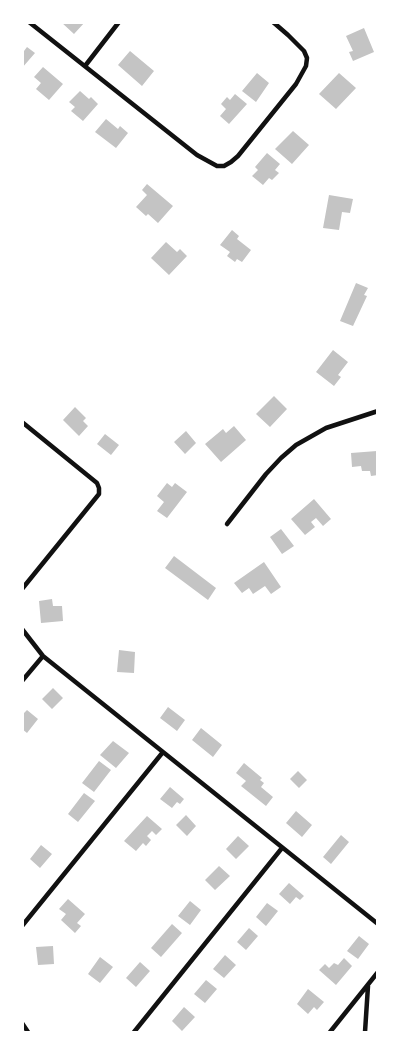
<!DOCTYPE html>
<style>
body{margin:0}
#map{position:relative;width:400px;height:1055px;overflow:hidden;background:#fff;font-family:"Noto Serif",serif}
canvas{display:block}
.frame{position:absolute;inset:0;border:24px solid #fff;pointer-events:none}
</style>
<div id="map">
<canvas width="400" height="1055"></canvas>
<div class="frame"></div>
</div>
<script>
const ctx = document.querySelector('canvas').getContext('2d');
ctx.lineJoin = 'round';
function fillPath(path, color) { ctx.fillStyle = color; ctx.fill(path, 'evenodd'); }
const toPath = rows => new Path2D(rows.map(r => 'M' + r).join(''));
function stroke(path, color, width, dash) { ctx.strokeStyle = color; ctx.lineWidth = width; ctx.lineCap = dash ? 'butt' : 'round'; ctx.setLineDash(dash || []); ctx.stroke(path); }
fillPath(toPath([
 [61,22,85,22,74,34],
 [364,28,374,52,353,61,349,52,353,51,346,36],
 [27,47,35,53,22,68,22,49,24,51],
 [130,51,154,71,142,86,118,65],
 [43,67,63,84,49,100,36,89,41,83,34,77],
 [257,73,269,83,256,102,242,91],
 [339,73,356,88,336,109,319,94],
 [80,91,89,99,91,97,98,104,83,121,71,111,75,107,69,102],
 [235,94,247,104,229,124,220,116,226,109,221,104,227,97,230,100],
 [106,119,118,129,120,126,128,133,116,148,95,132],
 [293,131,309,145,292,164,275,149],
 [267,153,280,164,275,170,279,173,272,180,269,178,263,185,252,176,258,170,255,167],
 [147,184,173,206,158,223,148,214,146,216,136,207,147,195,142,190],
 [329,195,353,199,350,213,342,212,339,230,323,228],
 [232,230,239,236,237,239,251,250,242,262,237,259,235,262,227,256,230,252,220,245],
 [166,242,177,252,180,249,187,256,169,275,151,258],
 [356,283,368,288,364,295,367,296,353,326,340,321],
 [333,350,348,362,338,375,341,377,334,386,316,372],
 [274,396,287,409,270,427,256,414],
 [75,407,86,418,83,421,88,426,79,436,63,420],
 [234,426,246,440,221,462,205,444,223,429,226,433],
 [186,431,196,443,185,454,174,442],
 [105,434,119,445,111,455,97,444],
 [377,451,378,475,371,476,370,471,362,471,361,466,352,467,351,453],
 [167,483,172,487,175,483,187,492,167,518,157,511,164,502,157,496],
 [314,499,331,519,323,526,316,518,311,522,315,527,305,535,291,519],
 [281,529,294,546,282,554,270,537],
 [174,556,216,588,208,600,165,568],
 [264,562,281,587,271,594,265,586,253,594,249,588,242,593,234,583],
 [52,599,53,606,62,606,63,621,41,623,39,601],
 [119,650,135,652,134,673,117,672],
 [53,688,63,698,52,709,42,699],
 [168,707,185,720,177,731,160,718],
 [27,710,38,719,27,733,22,729,22,715],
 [201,728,222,745,213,757,192,740],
 [113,741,129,753,116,768,100,755],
 [99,761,111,770,94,792,82,783],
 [244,763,262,778,260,780,264,783,261,787,273,797,266,806,241,786,246,781,236,773],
 [298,771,307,780,299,788,290,779],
 [170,787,184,799,180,804,177,802,172,808,160,799],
 [84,793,95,801,78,822,68,814],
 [296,811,312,825,302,837,286,823],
 [186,815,196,826,187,836,176,825],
 [147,816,162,829,156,835,152,831,147,836,151,840,146,846,143,843,136,851,124,841],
 [341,835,349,842,331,864,323,857],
 [238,836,249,846,236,859,226,849],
 [41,845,52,854,40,868,30,859],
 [219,866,230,876,215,890,205,880],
 [289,883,304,896,300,900,296,897,290,904,279,894],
 [68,899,85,914,77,923,81,926,75,933,61,920,66,914,59,909],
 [190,901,201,910,190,925,178,916],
 [267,903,278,911,266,926,256,917],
 [172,924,182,933,161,957,151,948],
 [249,928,258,936,246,950,237,942],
 [359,936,369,944,358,959,347,951],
 [53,946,54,964,38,965,36,947],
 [225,955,236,965,224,978,213,969],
 [100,957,113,967,100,983,88,974],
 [344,958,352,966,336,985,319,970,325,964,329,968,334,963,338,965],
 [140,962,150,971,136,987,126,978],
 [206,980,217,989,205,1003,194,994],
 [308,989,324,1002,317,1010,314,1007,308,1014,297,1004],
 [184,1007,195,1017,182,1031,172,1021]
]), '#c4c4c4');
stroke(toPath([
 [29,22,197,155,217,166,224,166,231,162,238,156,296,84,306,66,307,58,304,51,288,35,273,22],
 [85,66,119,22],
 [22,422,97,483,99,488,99,494,22,589],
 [227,524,266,474,281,458,296,445,326,428,378,411],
 [22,629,43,656,378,924],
 [22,681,43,656],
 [22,926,163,752],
 [22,1023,28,1032],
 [134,1032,282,848],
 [330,1032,378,972],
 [365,1032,368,986]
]), '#111', 4.5);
</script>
